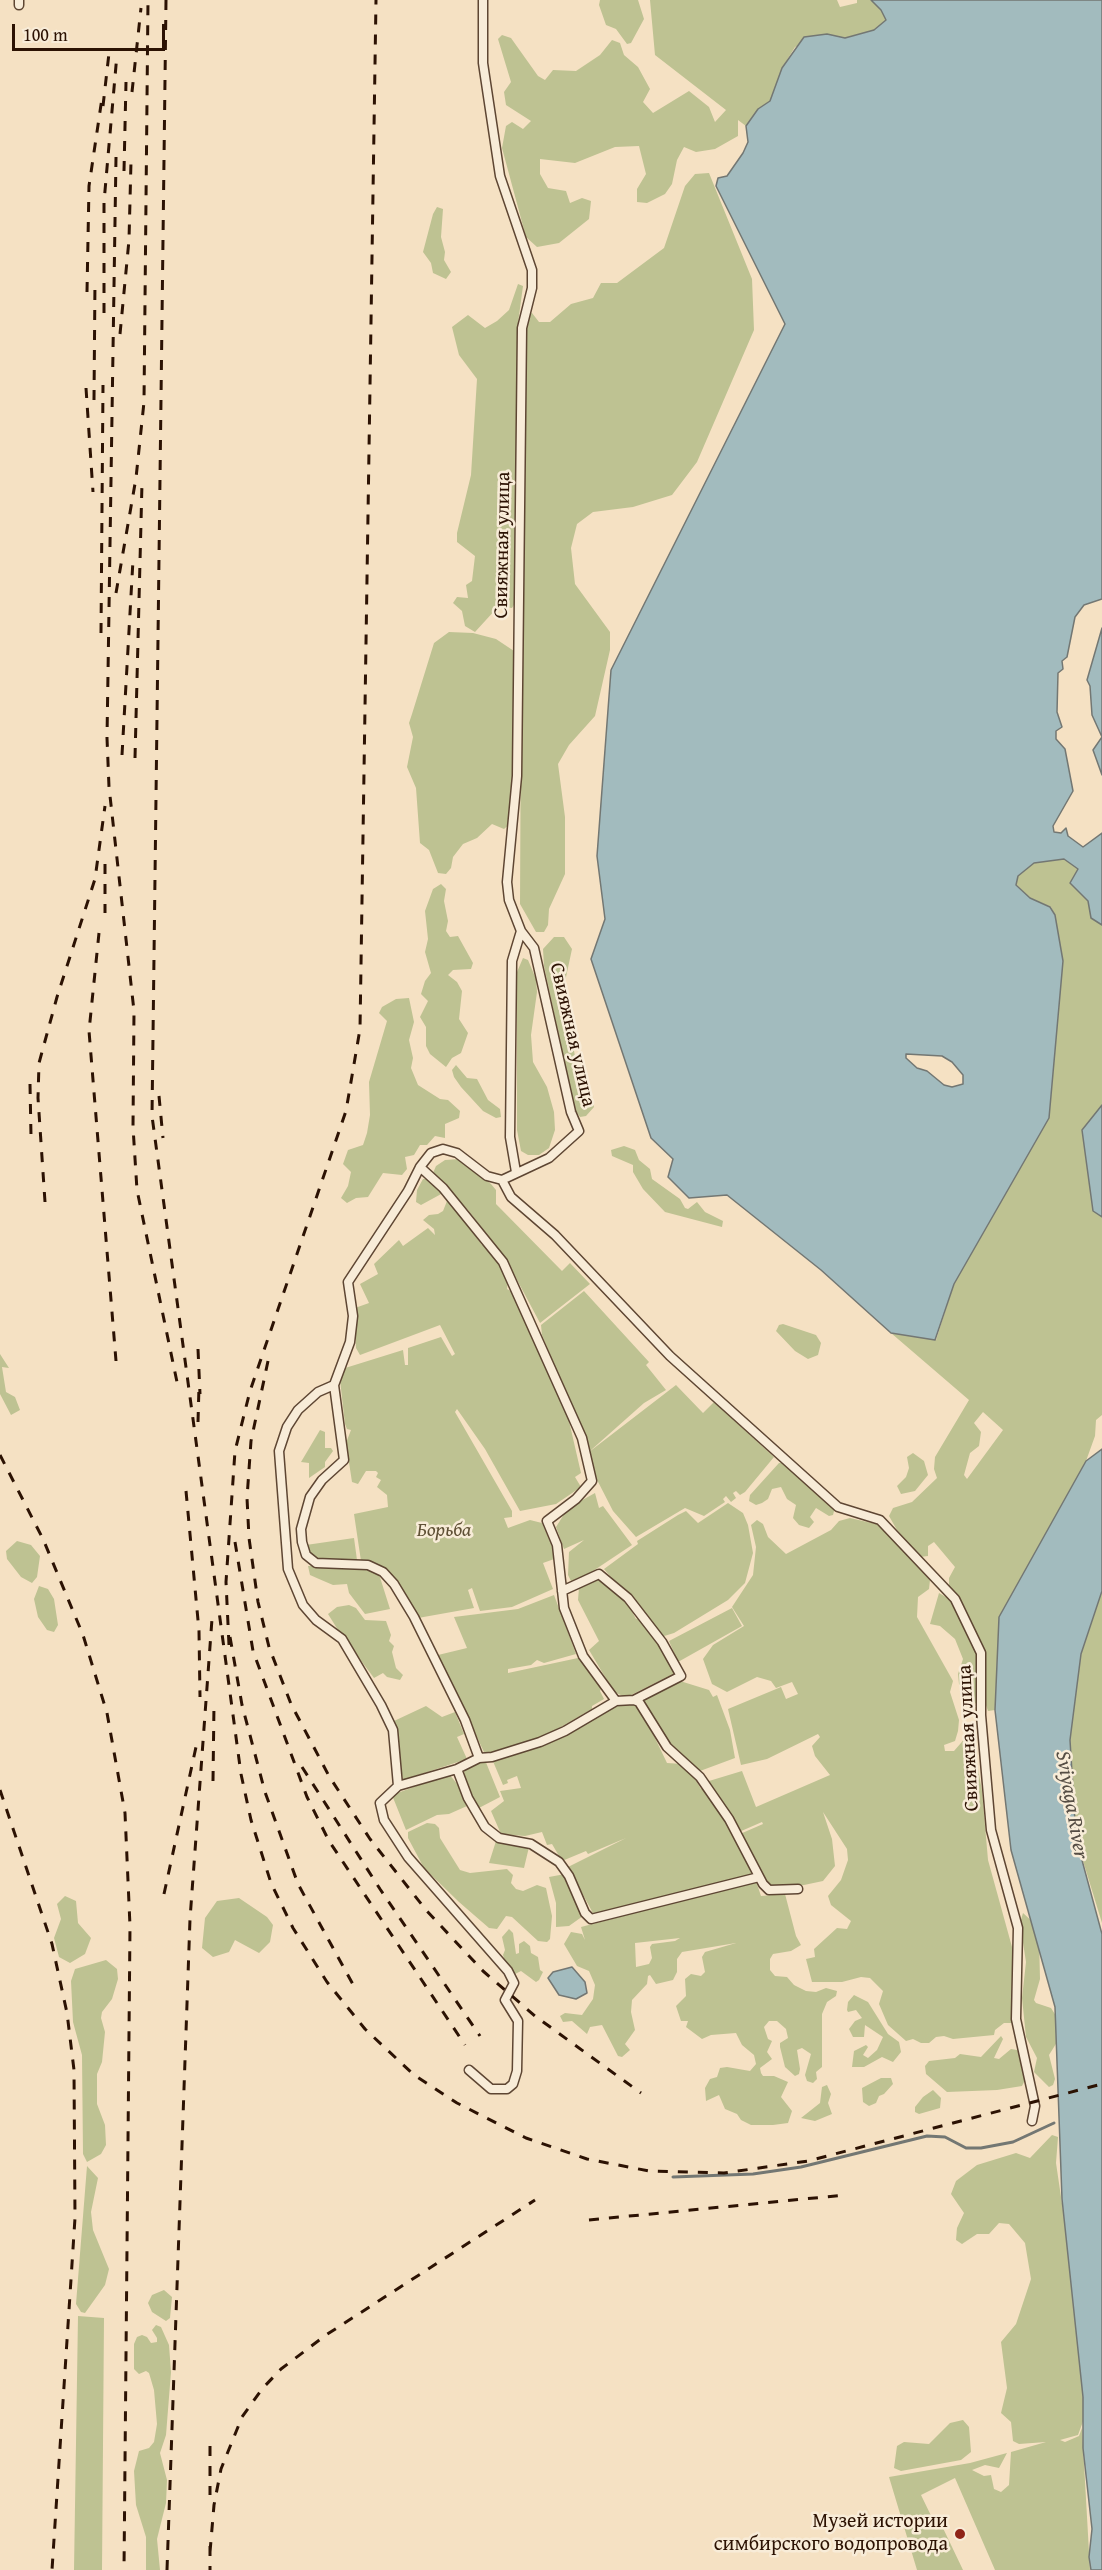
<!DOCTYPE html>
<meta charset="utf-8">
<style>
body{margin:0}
#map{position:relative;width:1102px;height:2570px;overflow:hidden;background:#f5e1c3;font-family:"Gentium Book Plus",serif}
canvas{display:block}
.scale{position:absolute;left:12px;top:24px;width:153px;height:27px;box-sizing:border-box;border:3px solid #2c1203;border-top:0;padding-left:8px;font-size:18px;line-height:21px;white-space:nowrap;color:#2c1203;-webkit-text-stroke:4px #f8ecd8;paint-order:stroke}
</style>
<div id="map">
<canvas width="1102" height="2570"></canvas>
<div class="scale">100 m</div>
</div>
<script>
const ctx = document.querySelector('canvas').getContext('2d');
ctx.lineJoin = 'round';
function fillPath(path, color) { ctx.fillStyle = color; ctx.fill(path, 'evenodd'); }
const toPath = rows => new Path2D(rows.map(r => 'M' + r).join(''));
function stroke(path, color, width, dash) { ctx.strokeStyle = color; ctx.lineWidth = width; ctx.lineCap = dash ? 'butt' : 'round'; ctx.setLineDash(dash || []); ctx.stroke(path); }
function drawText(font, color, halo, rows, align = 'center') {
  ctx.font = font + ' "Gentium Book Plus",serif'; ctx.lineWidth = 5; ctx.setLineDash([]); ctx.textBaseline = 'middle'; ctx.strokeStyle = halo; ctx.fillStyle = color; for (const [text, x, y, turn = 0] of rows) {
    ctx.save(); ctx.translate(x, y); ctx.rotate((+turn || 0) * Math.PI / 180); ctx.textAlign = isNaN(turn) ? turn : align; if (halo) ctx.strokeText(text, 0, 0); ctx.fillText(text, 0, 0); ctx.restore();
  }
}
fillPath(toPath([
 [600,0,638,0,644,19,631,43,627,44,616,29,606,25,599,5],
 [650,0,837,0,840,7,857,3,857,0,871,0,881,10,886,20,874,30,845,38,827,34,795,47,782,68,770,101,758,109,746,126,738,120,738,136,715,149,696,152,684,147,677,160,672,184,665,194,647,203,637,202,637,189,646,174,639,146,615,147,575,163,540,159,540,174,548,188,566,191,570,203,582,198,591,201,589,219,559,243,537,247,526,237,502,148,506,126,512,122,523,129,531,121,506,105,504,92,511,82,498,39,502,35,511,38,538,76,545,80,553,70,576,71,600,55,612,40,620,43,624,55,638,67,650,89,643,102,653,113,689,91,709,107,715,122,726,110,655,55],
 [709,173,752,279,754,330,697,462,672,495,633,507,593,512,577,524,571,548,575,584,610,632,610,650,595,716,569,745,558,764,565,817,565,874,549,909,548,925,544,932,536,932,520,904,522,496,526,315,532,313,539,322,550,322,571,304,593,298,601,283,617,283,664,248,685,186,695,174],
 [437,207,443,209,441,237,445,252,444,260,451,272,446,279,433,273,431,263,423,252,433,214],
 [518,284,523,286,518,323,515,603,512,608,504,607,496,609,475,632,465,626,462,611,453,603,457,597,468,598,466,585,472,581,475,556,457,542,457,533,471,475,477,379,459,355,452,327,468,315,485,328,497,321,509,310],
 [449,632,473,633,496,639,514,651,512,822,504,829,492,824,477,838,463,844,453,857,451,868,446,874,438,873,429,850,420,843,416,788,407,767,413,737,409,723,412,714,434,643],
 [1064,859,1078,869,1070,883,1088,901,1091,918,1102,925,1102,1105,1082,1130,1093,1210,1102,1217,1102,1415,1096,1420,1095,1436,1086,1461,999,1617,995,1710,988,1711,985,1702,985,1657,964,1610,949,1587,949,1578,955,1567,934,1542,928,1546,928,1556,920,1557,897,1530,889,1516,893,1508,912,1502,937,1478,934,1469,935,1457,969,1400,891,1333,936,1340,954,1284,1049,1118,1063,960,1055,915,1051,907,1030,898,1016,884,1018,876,1034,863],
 [983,1412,1003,1430,967,1479,964,1475,970,1453,979,1446,981,1432,974,1423],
 [441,884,446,889,444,901,448,921,446,931,450,937,458,936,473,963,471,969,453,970,448,975,457,982,462,991,459,1019,468,1033,461,1053,452,1058,446,1067,430,1054,426,1046,426,1027,420,1017,428,1001,421,994,425,981,431,973,425,952,428,939,425,911,433,889],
 [554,937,564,937,572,949,566,977,560,991,560,1000,570,1029,579,1078,591,1094,594,1107,586,1116,580,1117,575,1110,544,966,543,949],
 [523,958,528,960,536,979,537,992,531,1035,533,1062,547,1087,554,1112,555,1130,549,1148,539,1155,528,1155,521,1151,517,1130,517,972],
 [409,998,414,1022,409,1040,413,1058,411,1068,418,1085,440,1099,448,1100,460,1111,459,1118,445,1124,445,1138,435,1136,427,1145,420,1145,414,1155,405,1157,407,1169,402,1175,383,1173,368,1197,356,1198,347,1203,341,1198,348,1186,351,1172,343,1164,348,1150,363,1145,367,1133,370,1115,369,1082,387,1021,379,1013,382,1007,396,999],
 [456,1065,467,1078,477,1079,488,1100,500,1109,501,1117,496,1118,483,1111,461,1087,454,1077,452,1070],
 [624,1146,635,1150,639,1160,650,1169,652,1179,680,1199,685,1208,688,1209,697,1202,705,1212,723,1221,722,1227,665,1212,643,1189,633,1172,633,1165,612,1156,611,1150],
 [460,1159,491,1184,496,1190,496,1204,562,1271,570,1263,590,1284,540,1323,507,1261,468,1210,433,1173,436,1166,445,1160],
 [423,1179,428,1179,443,1193,421,1205,416,1202,417,1190],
 [447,1201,450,1201,482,1245,486,1245,502,1264,508,1281,507,1289,512,1292,527,1322,569,1421,581,1473,575,1477,581,1487,556,1504,520,1511,485,1449,457,1409,455,1412,512,1511,512,1517,504,1518,508,1528,530,1520,542,1523,557,1558,543,1563,553,1589,512,1607,480,1611,472,1588,468,1590,474,1608,418,1618,389,1572,361,1561,354,1514,388,1507,387,1495,377,1487,381,1480,376,1477,378,1473,376,1471,366,1471,358,1484,352,1482,346,1443,351,1430,347,1429,345,1424,340,1380,342,1369,403,1350,405,1365,408,1365,408,1348,441,1337,452,1356,455,1354,440,1325,360,1355,356,1348,355,1308,369,1303,360,1284,378,1274,374,1264,399,1240,403,1246,428,1228,435,1235,434,1229,423,1220,429,1215,438,1214,443,1211],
 [584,1291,649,1362,646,1365,666,1390,644,1403,590,1451,542,1335,541,1325],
 [783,1324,816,1335,821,1343,818,1355,808,1359,795,1351,776,1331,779,1325],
 [0,1354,9,1368,2,1367,6,1392,15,1397,20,1410,11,1415,0,1394],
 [676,1385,703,1413,714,1402,774,1457,745,1492,740,1495,736,1491,733,1493,736,1498,731,1502,726,1496,723,1499,725,1502,704,1516,685,1508,636,1537,613,1511,593,1472,589,1452],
 [320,1430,325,1432,325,1448,331,1448,333,1451,325,1462,325,1467,309,1478,309,1463,301,1462],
 [913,1453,924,1461,928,1475,915,1491,901,1494,897,1486,906,1477,909,1468,907,1457],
 [779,1463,785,1463,835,1507,833,1515,829,1516,816,1508,810,1517,814,1522,809,1528,799,1525,793,1518,796,1505,787,1499,781,1487,772,1489,768,1499,762,1503,756,1505,749,1501,750,1495],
 [595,1493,599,1508,603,1506,632,1545,590,1573,571,1581,568,1575,569,1552,584,1540,564,1549,556,1527,568,1508],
 [728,1503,743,1513,748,1525,753,1553,745,1583,728,1600,674,1633,661,1637,604,1569,638,1544,637,1541,678,1515,686,1511,698,1523],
 [850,1518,880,1525,930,1580,929,1589,918,1597,917,1617,953,1681,950,1692,959,1720,958,1731,955,1741,944,1745,945,1751,954,1751,967,1736,973,1740,982,1791,988,1860,1012,1947,1013,2023,1004,2023,995,2030,994,2035,953,2039,944,2036,936,2037,929,2043,921,2043,913,2039,906,2041,888,2025,879,2004,883,1991,870,1978,861,1977,842,1982,812,1982,806,1959,815,1957,814,1949,837,1928,847,1929,851,1921,831,1905,828,1896,841,1880,848,1860,847,1849,823,1812,832,1839,835,1866,823,1881,785,1889,770,1887,756,1862,754,1863,740,1834,763,1824,762,1822,739,1832,709,1781,742,1771,756,1807,830,1775,815,1756,812,1746,820,1737,818,1734,767,1759,741,1765,728,1709,781,1687,786,1699,798,1694,792,1682,776,1688,771,1681,757,1677,727,1692,712,1684,703,1659,713,1645,744,1626,732,1607,753,1575,756,1547,751,1525,757,1520,763,1524,768,1537,786,1554,831,1530,839,1521],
 [354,1538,357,1560,336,1561,314,1558,306,1545],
 [17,1541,31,1545,40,1556,37,1577,32,1583,21,1577,7,1559,6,1551],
 [308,1566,350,1566,378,1571,390,1609,365,1614,349,1593,347,1584,333,1585,319,1579,310,1575],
 [594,1580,602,1580,628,1604,636,1619,641,1617,677,1672,631,1695,623,1696,614,1692,589,1650,599,1641,578,1600,579,1588],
 [39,1586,48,1589,54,1599,58,1625,54,1632,47,1630,38,1617,34,1599],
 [1102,1591,1102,1923,1076,1838,1070,1740,1081,1654],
 [939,1593,951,1600,977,1654,977,1705,959,1684,958,1674,963,1659,955,1639,940,1626,930,1624],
 [554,1595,576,1654,544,1663,537,1660,531,1665,508,1669,508,1673,578,1658,580,1661,584,1660,602,1687,600,1691,604,1699,592,1706,592,1709,540,1739,493,1753,484,1752,438,1655,467,1648,454,1617,518,1609],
 [349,1605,356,1608,365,1620,386,1621,391,1635,389,1641,394,1646,392,1652,396,1668,403,1675,400,1680,387,1677,383,1673,374,1678,338,1630,328,1614,337,1607],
 [732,1608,742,1626,678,1662,669,1641],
 [680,1681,709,1690,713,1697,717,1695,730,1730,735,1758,700,1771,663,1736,643,1699],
 [632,1703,642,1711,667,1763,682,1764,692,1774,701,1789,704,1788,715,1802,740,1846,752,1874,594,1915,568,1867,626,1838,588,1854,586,1851,562,1861,552,1844,547,1845,542,1832,525,1836,501,1834,491,1811,504,1801,500,1791,521,1788,517,1776,507,1780,508,1783,503,1785,492,1759,552,1741,616,1705],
 [426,1706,442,1717,455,1712,464,1734,457,1737,467,1759,403,1780,394,1721],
 [485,1760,500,1797,477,1809,464,1774,465,1767],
 [449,1774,458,1785,467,1806,449,1814,437,1815,406,1830,392,1795],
 [427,1823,435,1824,439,1828,440,1838,460,1870,470,1873,507,1869,513,1875,511,1883,516,1889,523,1891,537,1885,546,1888,552,1916,550,1939,547,1942,538,1941,512,1917,506,1916,497,1929,489,1928,459,1902,424,1868,408,1838,408,1832],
 [496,1841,529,1847,524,1868,489,1863],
 [565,1874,583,1916,569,1926,556,1927,556,1903,549,1877],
 [756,1881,761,1896,785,1894,796,1936,801,1945,791,1951,773,1954,770,1959,770,1970,775,1976,787,1977,794,1985,806,1991,816,1992,826,1988,837,1991,836,1996,827,2002,822,2014,822,2067,816,2072,817,2079,813,2083,807,2081,805,2075,811,2054,802,2048,797,2050,800,2069,799,2074,795,2076,785,2067,780,2047,780,2043,788,2038,786,2029,777,2021,769,2021,764,2027,768,2039,772,2041,767,2052,772,2059,760,2068,761,2073,763,2076,774,2076,788,2082,781,2097,792,2111,788,2123,773,2125,751,2125,741,2120,737,2114,725,2109,719,2095,706,2101,705,2088,710,2079,717,2077,720,2068,727,2067,750,2071,756,2064,754,2055,742,2045,736,2033,711,2035,702,2039,686,2027,688,2021,681,2021,676,2006,686,1996,685,1979,691,1974,701,1976,705,1972,702,1957,705,1952,736,1943,682,1952,677,1959,677,1972,673,1980,656,1984,650,1975,648,1976,647,1984,632,2000,631,2012,635,2030,625,2044,630,2050,622,2057,618,2056,602,2025,590,2027,587,2034,572,2021,563,2022,560,2016,565,2013,582,2015,593,1999,595,1985,589,1971,577,1966,564,1944,571,1932,582,1934,585,1940,581,1927],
 [680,1938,675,1941,652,1944,650,1947,652,1958,649,1964,636,1967,635,1943],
 [65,1896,76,1901,78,1923,91,1938,85,1954,70,1963,59,1957,54,1938,61,1919,57,1904],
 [239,1898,267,1917,273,1925,270,1942,259,1953,235,1940,229,1952,213,1957,202,1948,205,1918,217,1901],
 [1023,1913,1035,1924,1039,1938,1040,1979,1034,2000,1036,2003,1051,2008,1058,2019,1059,2039,1049,2055,1055,2079,1053,2085,1049,2087,1034,2072,1037,2058,1026,2037,1022,1998,1026,1962,1020,1923],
 [509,1929,513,1933,516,1954,519,1953,519,1944,524,1941,530,1946,531,1953,538,1957,540,1970,543,1972,539,1980,536,1982,521,1971,515,1974,506,1964,503,1955,505,1950,502,1937],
 [106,1960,117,1969,118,1979,112,1999,102,2012,101,2018,105,2032,102,2062,97,2074,97,2104,105,2125,106,2145,101,2154,87,2162,83,2154,82,2055,73,2022,71,1981,75,1969],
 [854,1995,868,2002,888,2034,899,2042,901,2052,893,2062,882,2057,864,2067,852,2067,854,2051,866,2045,868,2047,863,2055,868,2058,877,2050,883,2037,865,2025,864,2037,853,2037,849,2029,855,2021,862,2018,856,2010,848,2012,847,2010,848,2002],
 [1001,2036,1003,2039,994,2058,999,2059,1011,2049,1017,2050,1021,2056,1021,2068,1026,2078,1022,2086,997,2090,947,2092,926,2074,925,2066,929,2061,955,2058,960,2054,981,2057],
 [881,2078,891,2078,893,2084,884,2094,879,2096,876,2103,869,2106,863,2102,862,2088],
 [827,2085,831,2094,828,2103,832,2114,815,2121,801,2118,820,2103,822,2087],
 [933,2090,941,2098,940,2108,919,2114,915,2112,915,2107,923,2097],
 [1052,2135,1058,2137,1056,2163,1091,2400,1078,2435,1060,2440,1065,2442,1079,2436,1082,2428,1090,2570,995,2570,955,2478,921,2495,937,2528,942,2526,963,2570,917,2570,889,2477,970,2463,1007,2453,999,2468,985,2465,972,2470,984,2476,991,2475,994,2489,1001,2492,1009,2485,1011,2452,1046,2442,1019,2444,1013,2441,1011,2422,1001,2413,1007,2388,1001,2342,1016,2324,1031,2279,1025,2243,1009,2224,999,2223,989,2234,977,2234,962,2244,956,2240,957,2228,964,2213,951,2194,956,2181,977,2165,1016,2153,1030,2158],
 [87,2166,98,2178,91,2212,93,2230,109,2269,105,2285,85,2313,81,2312,76,2304],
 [164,2290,172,2297,170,2318,166,2321,152,2312,148,2303,152,2295],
 [78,2316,104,2318,102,2570,74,2570],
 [156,2325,161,2327,169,2345,171,2372,166,2435,160,2453,167,2480,166,2503,157,2539,160,2570,146,2570,146,2537,136,2505,134,2471,139,2451,149,2448,154,2442,157,2424,154,2390,149,2373,146,2371,139,2374,134,2369,134,2344,137,2337,142,2335,147,2337,151,2343,157,2342,157,2338,152,2330],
 [963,2420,969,2427,971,2452,961,2460,901,2471,894,2468,897,2446,904,2442,929,2444,950,2423]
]), '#bec292');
const water = toPath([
 [871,0,1102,0,1102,599,1084,605,1075,617,1067,657,1062,661,1063,669,1058,673,1057,712,1062,727,1056,731,1056,739,1065,749,1073,791,1053,826,1054,832,1061,833,1066,828,1068,836,1083,847,1102,833,1102,925,1091,918,1088,901,1070,883,1078,869,1064,859,1034,863,1018,876,1016,885,1030,898,1050,907,1055,915,1063,961,1049,1118,954,1284,935,1340,891,1333,821,1270,727,1195,689,1198,668,1177,673,1159,651,1138,591,959,605,919,597,856,611,670,785,324,716,186,718,178,727,176,743,153,748,142,746,126,758,109,770,101,782,68,804,37,827,34,845,38,874,30,886,20,881,10,871,0],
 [906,1054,942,1056,952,1062,963,1075,963,1084,952,1087,944,1085,927,1071,917,1068,906,1058,906,1054],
 [1102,628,1102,775,1093,750,1102,737,1092,715,1090,686,1087,680,1102,628],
 [1102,1105,1102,1217,1093,1211,1082,1130,1102,1105],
 [1102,1449,1102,1591,1081,1654,1070,1740,1076,1838,1102,1934,1102,2570,1091,2570,1089,2557,1092,2529,1083,2448,1083,2397,1062,2199,1055,2007,1011,1850,995,1710,999,1617,1086,1461,1102,1449],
 [572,1967,585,1982,587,1993,576,1999,559,1995,548,1978,553,1972,572,1967]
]);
fillPath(water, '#a2bbbe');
stroke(water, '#737773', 1.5);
stroke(toPath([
 [673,2177,753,2174,801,2167,927,2136,945,2137,966,2148,981,2148,1013,2142,1054,2123]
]), '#737773', 3);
const street = toPath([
 [483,0,483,63,500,176,532,270,532,288,522,328,517,776,507,882,509,900,521,931,534,948,571,1112,579,1131,549,1158,502,1180],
 [19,5,19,0],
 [420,1167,408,1191,348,1282,353,1316,350,1342,334,1385,344,1460,322,1480,310,1497,301,1529,302,1542,306,1555,316,1563,368,1565,383,1572,394,1584,414,1617,465,1720,479,1758],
 [516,1172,510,1137,512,961,521,931],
 [502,1180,511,1197,555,1235,670,1356,838,1507,880,1520,955,1599,981,1653,981,1715,991,1830,1018,1928,1016,2019,1035,2106,1032,2121],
 [502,1180,487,1176,457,1153,443,1149,431,1153,420,1167,443,1188,503,1262,582,1438,592,1481,576,1499,547,1521,557,1545,564,1608,583,1656,616,1701,634,1700,639,1702,667,1747,700,1777,729,1819,763,1884,769,1890,798,1889],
 [334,1385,318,1392,298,1410,287,1427,279,1451,288,1569,303,1605,316,1620,342,1639,381,1705,393,1730,398,1786],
 [562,1591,599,1574,628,1598,662,1642,681,1676,634,1700],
 [457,1769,468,1798,485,1827,499,1838,531,1844,559,1862,569,1876,585,1913,591,1919,759,1877],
 [469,2070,491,2089,507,2089,513,2084,517,2071,518,2021,505,2000,514,1983,508,1971,408,1857,384,1820,380,1803,398,1786,457,1769,479,1758,492,1757,540,1742,565,1731,616,1701]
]);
stroke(street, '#5e4633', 11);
stroke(street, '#f8ecd8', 8);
stroke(toPath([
 [166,0,152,1116,241,1774,251,1820,271,1883,293,1928,327,1982,365,2029,414,2075,457,2103,526,2138,587,2159,649,2171,724,2173,808,2161,1102,2084],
 [132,92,141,8],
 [103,106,109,53],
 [116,157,107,738,109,787,134,1011,133,1127,137,1190,177,1382],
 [124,171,126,82],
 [87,292,89,186,102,98],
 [104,313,104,202,117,54],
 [120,334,129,240,131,161],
 [86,388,93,492],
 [94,400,95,280],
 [116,593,136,478,144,402,148,0],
 [101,633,103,385],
 [122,755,133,560],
 [135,758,142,483],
 [105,864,105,913],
 [99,933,89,1031,116,1361],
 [30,1084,31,1136],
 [159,1096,163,1138],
 [45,1202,38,1098,39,1063,57,997,95,879,105,806],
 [198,1349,200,1394],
 [268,1361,251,1441,247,1498,249,1538,258,1602,269,1647,291,1704,329,1776,370,1839,426,1910,483,1971,535,2016,641,2093],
 [198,1422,199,1386],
 [0,1455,43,1539,83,1635,107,1713,125,1813,130,1926,124,2570],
 [186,1491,199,1631,200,1697],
 [235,1542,253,1651,307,1797,329,1841,465,2045],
 [230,1637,242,1705,265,1792,298,1884,356,1990],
 [229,1645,226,1582,235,1451,250,1391,346,1111,360,1029,376,0],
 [302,1767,380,1889,480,2036],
 [213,1781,214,1704],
 [0,1790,52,1944,67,2013,74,2070,75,2218,52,2570],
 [164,1894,196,1747],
 [589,2220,845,2195],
 [210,2446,210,2495],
 [210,2546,210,2570],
 [210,2552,214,2505,221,2469,242,2417,262,2389,281,2369,326,2335,535,2200],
 [167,2570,190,1919,212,1619]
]), '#2c1203', 3, [10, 10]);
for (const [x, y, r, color] of [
 [960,2534,6,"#8f2418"]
]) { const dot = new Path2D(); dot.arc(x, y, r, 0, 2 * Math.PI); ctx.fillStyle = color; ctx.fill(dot); stroke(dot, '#f8ecd8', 2); }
drawText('20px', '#2c1203', '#f8ecd8', [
 ["Свияжная улица",503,545,-89],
 ["Свияжная улица",572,1035,77],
 ["Свияжная улица",969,1738,-93]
]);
drawText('italic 20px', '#5f5035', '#f8ecd8', [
 ["Борьба",444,1531]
]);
drawText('20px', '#2c1203', '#f8ecd8', [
 ["Музей истории",948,2522],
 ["симбирского водопровода",948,2545]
], 'right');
drawText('italic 21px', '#554d44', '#f8ecd8', [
 ["Sviyaga River",1071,1805,80]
]);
</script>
